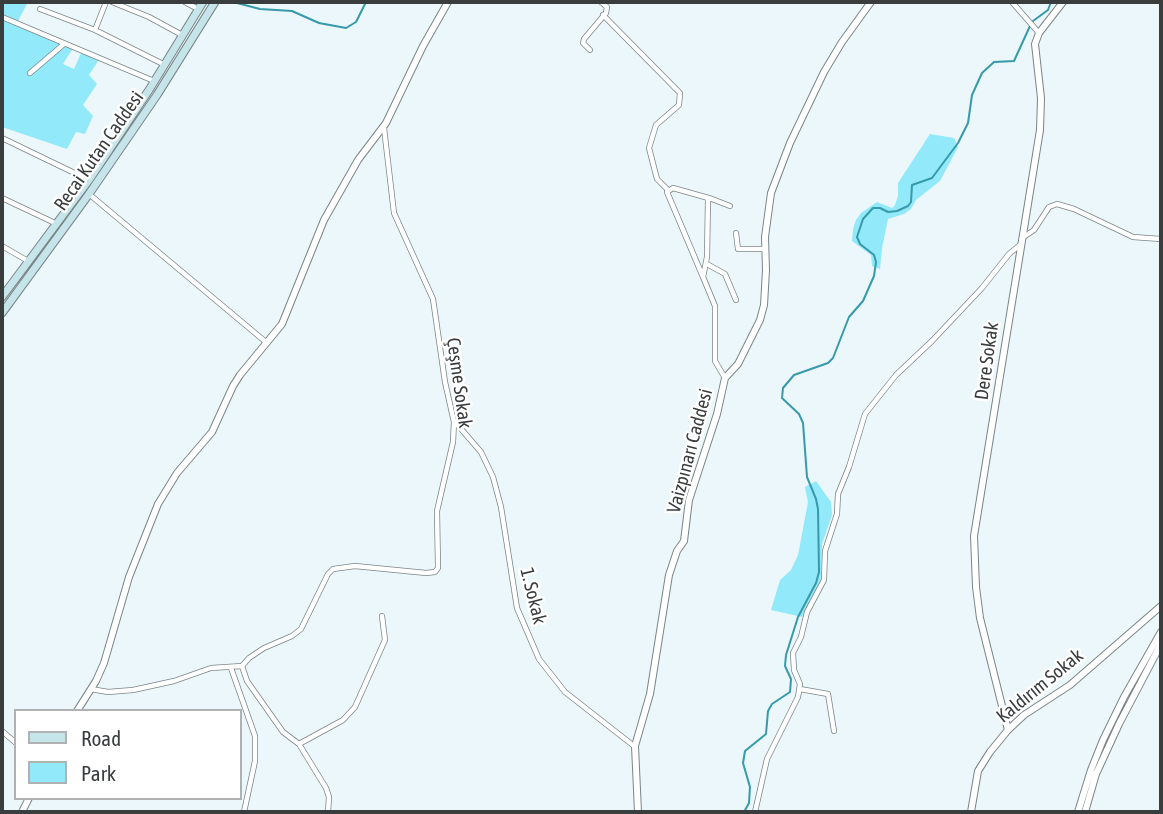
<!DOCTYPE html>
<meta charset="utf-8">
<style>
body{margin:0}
#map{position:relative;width:1163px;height:814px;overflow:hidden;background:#ebf7fa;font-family:"Asap Condensed",sans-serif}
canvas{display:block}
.frame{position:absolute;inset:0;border:4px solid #393d3e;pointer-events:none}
.legend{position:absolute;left:14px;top:709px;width:228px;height:91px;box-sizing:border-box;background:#fff;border:2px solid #b0b1b2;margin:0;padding:9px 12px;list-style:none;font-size:21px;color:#393d3e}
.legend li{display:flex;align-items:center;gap:14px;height:35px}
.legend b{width:35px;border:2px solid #b0b1b2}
</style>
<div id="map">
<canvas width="1163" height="814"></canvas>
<div class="frame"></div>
<ul class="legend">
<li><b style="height:9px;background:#c6e5eb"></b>Road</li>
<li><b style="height:19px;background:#92e9fa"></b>Park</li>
</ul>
</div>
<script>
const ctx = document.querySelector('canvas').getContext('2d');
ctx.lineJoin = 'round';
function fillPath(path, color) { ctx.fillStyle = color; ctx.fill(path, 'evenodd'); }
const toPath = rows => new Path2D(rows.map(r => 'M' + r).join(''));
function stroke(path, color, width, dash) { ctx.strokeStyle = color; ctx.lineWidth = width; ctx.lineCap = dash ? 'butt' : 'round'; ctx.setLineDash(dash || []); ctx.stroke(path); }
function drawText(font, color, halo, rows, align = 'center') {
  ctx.font = font + ' "Asap Condensed",sans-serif'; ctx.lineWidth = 5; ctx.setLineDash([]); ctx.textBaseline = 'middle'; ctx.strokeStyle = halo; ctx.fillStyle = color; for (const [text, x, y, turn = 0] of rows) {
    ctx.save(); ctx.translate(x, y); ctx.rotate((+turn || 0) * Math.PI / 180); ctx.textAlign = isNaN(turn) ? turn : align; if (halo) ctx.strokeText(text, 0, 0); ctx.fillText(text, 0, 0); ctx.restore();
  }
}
fillPath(toPath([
 [2,2,28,2,17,23,73,48,63,64,74,69,82,51,100,58,89,75,97,84,83,105,93,116,85,134,76,132,67,149,2,127],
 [930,134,954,138,958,147,940,181,916,200,911,209,904,214,888,219,882,248,880,269,872,266,871,255,852,241,853,229,856,220,861,213,877,202,892,208,895,205,898,196,898,183],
 [816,481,831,502,832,515,822,544,821,579,802,617,771,610,780,580,791,570,798,555,808,502,805,487]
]), '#92e9fa');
stroke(toPath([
 [233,2,260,9,292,11,319,23,346,28,356,22,366,2],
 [1033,21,1048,10,1051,2],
 [744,812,749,803,750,787,743,763,745,751,766,734,768,711,772,704,790,692,791,679,785,666,786,655,798,617,816,583,819,572,818,509,816,499,807,477,803,423,799,414,782,398,783,388,794,375,828,363,833,358,849,317,863,301,874,276,876,262,874,255,860,244,857,237,863,219,873,208,880,208,888,212,897,211,908,206,911,202,912,185,932,178,958,143,968,123,972,95,982,73,994,62,1014,61,1030,26]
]), '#369aaa', 2);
const minor = toPath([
 [106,2,95,30,165,65],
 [112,2,149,17,182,35],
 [185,2,198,9],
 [1012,2,1039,33],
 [40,9,95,30],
 [603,15,680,93,679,105,656,125,649,148,657,179,668,190],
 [2,17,154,81],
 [590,50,583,43,584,39,606,13,607,7,601,2],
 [30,73,64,44],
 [2,138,89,180],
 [89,194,267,343],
 [2,198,57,224],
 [708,199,707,257,703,277,667,192,673,188,712,199,730,206],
 [736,233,738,249,764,249],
 [1022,238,1034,230,1049,207,1057,204,1074,209,1133,237,1161,239],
 [2,246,28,261],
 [707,264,725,274,736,300],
 [703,277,715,306,715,361,725,378],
 [455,422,481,452,493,477,501,507,517,608,539,659,565,692,634,746],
 [231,668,255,736,255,761,244,812],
 [91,689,108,692,133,690,174,681,211,668,242,666],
 [800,689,828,694,834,731],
 [2,731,16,743],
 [299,744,343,720,355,707,385,640,382,616],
 [328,812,329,797,326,788,299,744,283,732,247,681,242,666,249,658,264,648,292,636,301,629,328,574,333,569,355,566,426,573,435,572,438,568,437,511,453,442,454,422,445,382,433,299,394,213,384,128],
 [755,812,767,759,798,697,800,684,794,670,793,653,801,637,807,612,824,580,825,551,837,514,838,494,849,467,865,414,896,375,932,341,982,288,1009,254,1020,245]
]);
const tertiary = toPath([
 [77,711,96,681,104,663,129,577,158,504,177,473,212,432,233,386,240,375,282,324,324,220,358,160,386,123,423,46,448,2],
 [1008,730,980,618,976,587,974,536,1040,130,1041,98,1035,44,1039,33,1063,2],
 [22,812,29,798],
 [638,812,635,746,650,694,669,575,677,551,684,541,689,500,717,414,725,378,738,364,760,320,764,305,766,270,765,237,771,193,790,143,824,72,842,42,871,2],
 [971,812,978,771,990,752,1008,730,1024,715,1070,685,1161,606],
 [1078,812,1091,770,1103,740,1124,697,1161,632],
 [1085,812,1096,774,1119,724,1161,644]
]);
const secondary = toPath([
 [2,297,89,180,149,90,203,2],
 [2,313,89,194,157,95,215,2]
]);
stroke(minor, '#7a8587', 6);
stroke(tertiary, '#7a8587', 8);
stroke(secondary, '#7a8587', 9);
stroke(minor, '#fff', 4.5);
stroke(tertiary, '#fff', 6);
stroke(secondary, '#c6e5eb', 7);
drawText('19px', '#393d3e', '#fff', [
 ["Recai Kutan Caddesi",99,151,-55],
 ["Dere Sokak",987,361,-82],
 ["Çeşme Sokak",459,383,82],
 ["Vaizpınarı Caddesi",690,451,-75],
 ["1. Sokak",533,596,76],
 ["Kaldırım Sokak",1040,686,-39]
]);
</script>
